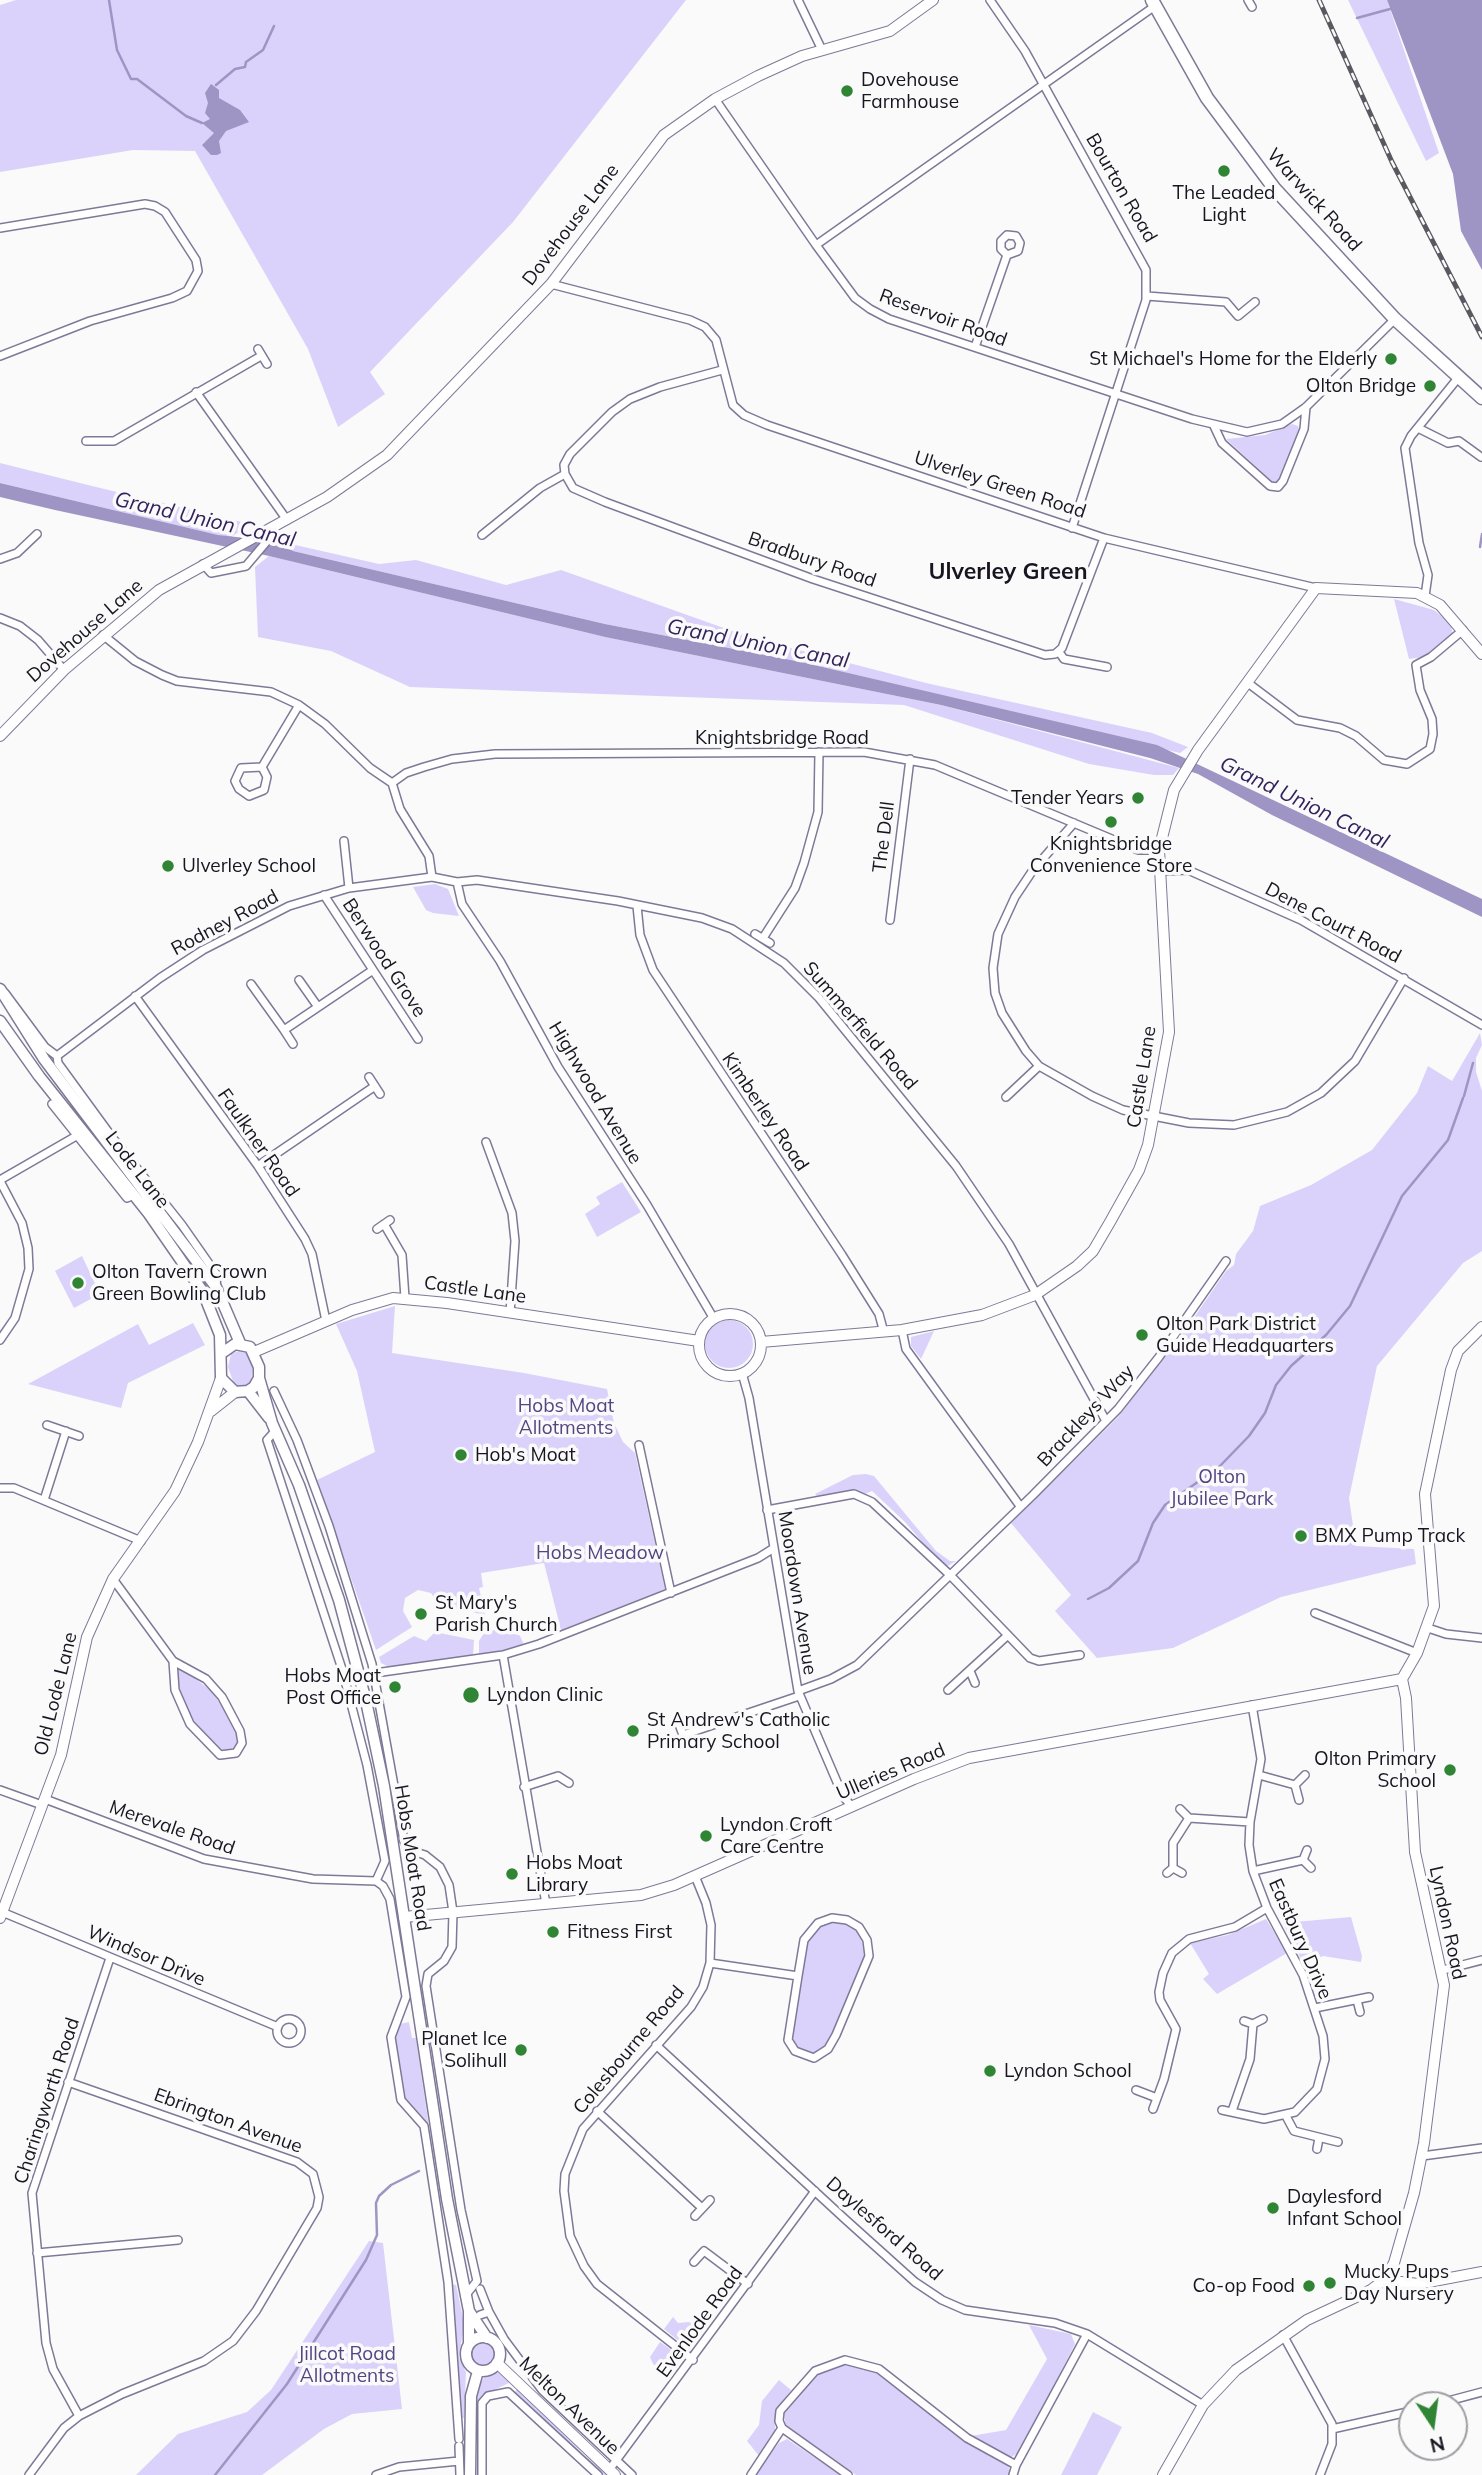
<!DOCTYPE html>
<style>
body{margin:0}
#map{position:relative;width:1482px;height:2475px;overflow:hidden;background:#fafafa;font-family:Mulish,sans-serif}
canvas{display:block}
.north{position:absolute;left:1398px;top:2391px;width:70px;height:70px;box-sizing:border-box;background:#fafafa;border:2px solid #a09ea3;border-radius:50%;rotate:167deg;font-size:19px;font-weight:700;line-height:28px;text-align:center;color:#181521}
.north::after{content:'';display:block;margin:auto;width:24px;height:32px;background:#2f8534;clip-path:polygon(50% 0,100% 100%,50% 72%,0 100%)}
</style>
<div id="map">
<canvas width="1482" height="2475"></canvas>
<div class="north">N</div>
</div>
<script>
const ctx = document.querySelector('canvas').getContext('2d');
ctx.lineJoin = 'round';
function fillPath(path, color) { ctx.fillStyle = color; ctx.fill(path, 'evenodd'); }
const toPath = rows => new Path2D(rows.map(r => 'M' + r).join(''));
function stroke(path, color, width, dash) { ctx.strokeStyle = color; ctx.lineWidth = width; ctx.lineCap = dash ? 'butt' : 'round'; ctx.setLineDash(dash || []); ctx.stroke(path); }
function drawText(font, color, halo, rows, align = 'center') {
  ctx.font = font + ' Mulish,sans-serif'; ctx.lineWidth = 7; ctx.setLineDash([]); ctx.textBaseline = 'middle'; ctx.strokeStyle = halo; ctx.fillStyle = color; for (const [text, x, y, turn = 0] of rows) {
    ctx.save(); ctx.translate(x, y); ctx.rotate((+turn || 0) * Math.PI / 180); ctx.textAlign = isNaN(turn) ? turn : align; if (halo) ctx.strokeText(text, 0, 0); ctx.fillText(text, 0, 0); ctx.restore();
  }
}
fillPath(toPath([
 [16,0,686,0,513,222,370,372,385,394,338,427,308,349,195,151,133,150,0,172,0,5],
 [1348,0,1387,0,1439,153,1426,161],
 [1292,424,1298,426,1300,432,1279,482,1275,484,1226,439,1265,435],
 [0,463,92,486,250,524,230,538,0,483],
 [282,542,379,564,416,560,506,585,561,570,749,637,926,683,1152,733,1188,747,1180,753,801,662,605,624,293,551],
 [269,556,605,637,941,705,1179,768,1173,775,1154,775,1089,764,904,705,410,687,331,651,258,637,255,567],
 [1394,599,1434,610,1450,623,1453,634,1423,657,1409,659],
 [435,884,448,889,459,916,433,913,426,910,413,887],
 [1480,1033,1482,1045,1476,1058,1476,1072,1482,1091,1482,1251,1463,1263,1377,1366,1349,1498,1356,1546,1414,1549,1416,1564,1281,1597,1173,1648,1097,1658,1055,1611,1071,1595,1011,1523,1118,1417,1184,1332,1226,1271,1234,1265,1236,1254,1253,1231,1260,1206,1311,1185,1372,1150,1417,1093,1428,1066,1452,1081],
 [622,1182,641,1212,597,1237,585,1214,600,1204,596,1197],
 [82,1256,100,1294,74,1308,55,1271],
 [395,1306,392,1353,524,1373,607,1389,614,1423,623,1442,635,1453,665,1589,561,1630,544,1563,481,1573,483,1587,479,1588,485,1615,438,1604,431,1593,418,1590,405,1598,403,1611,412,1627,376,1650,317,1480,375,1452,357,1371,336,1324],
 '705 1344a24 24 0 1 1 48 0a24 24 0 1 1-48 0Z',
 [193,1323,205,1345,128,1383,121,1408,28,1384,138,1324,149,1345],
 [934,1331,921,1359,911,1346,911,1337],
 [241,1350,249,1353,253,1366,251,1382,242,1387,234,1384,228,1367,231,1354],
 [866,1474,874,1476,936,1551,950,1561,956,1561,946,1567,942,1565,905,1522,872,1491,865,1494,851,1490,818,1497,815,1494,853,1475],
 [504,1627,520,1636,524,1645,479,1656,479,1641,484,1633],
 [435,1632,474,1640,473,1656,391,1668,381,1663,379,1657,414,1636,426,1641],
 [183,1669,210,1690,225,1709,238,1737,236,1749,222,1752,200,1733,179,1692,177,1675,177,1671],
 [1351,1917,1362,1956,1361,1962,1323,1956,1304,1965,1283,1923],
 [1266,1919,1287,1953,1217,1994,1203,1979,1209,1974,1190,1943,1228,1935],
 [834,1921,853,1926,858,1931,867,1955,830,2040,824,2050,812,2055,795,2046,791,2028,807,1941,820,1925],
 [409,2022,412,2038,416,2038,429,2127,403,2100,394,2035,400,2024],
 [369,2241,383,2243,402,2409,352,2414,324,2429,262,2475,136,2475,178,2434,247,2412,271,2390],
 [451,2284,456,2285,464,2323,459,2358,466,2372,464,2418,461,2418],
 [673,2317,678,2323,689,2322,701,2330,690,2346,686,2347,664,2329],
 [1029,2325,1071,2334,1075,2344,1019,2453,1011,2457,971,2436,1006,2430,1047,2359],
 '467 2354a14 14 0 1 1 28 0a14 14 0 1 1-28 0Z',
 [660,2342,677,2354,678,2363,669,2375,653,2364,650,2357],
 [850,2362,868,2367,968,2443,1008,2463,1010,2475,856,2475,786,2428,784,2413,815,2375,830,2366],
 [497,2372,505,2374,511,2382,481,2396,478,2419,475,2419,478,2387,486,2375],
 [779,2380,791,2390,780,2405,775,2416,775,2432,764,2450,770,2454,779,2443,787,2439,841,2475,747,2475,760,2457,747,2441,759,2425,762,2401],
 [518,2388,582,2453,608,2475,601,2475,537,2414,515,2392],
 [1093,2412,1122,2427,1097,2475,1061,2475]
]), '#dad2fb');
fillPath(toPath([
 [1387,0,1482,0,1482,270,1461,231,1453,174],
 [211,84,219,90,219,98,240,110,249,122,226,131,219,141,221,153,217,155,211,155,202,145,214,133,202,123,210,119,205,113,208,103,205,93],
 [0,483,218,535,282,542,293,551,605,624,801,662,1157,745,1482,899,1482,917,1272,815,1198,774,1150,758,941,705,605,637,269,556,55,510,0,497]
]), '#9f95c4');
stroke(toPath([
 [109,0,117,50,131,79,137,79,186,116,202,123],
 [1357,18,1390,9],
 [216,85,235,69,245,67,246,62,263,50,274,26],
 [1480,547,1482,534],
 [1464,1096,1473,1063],
 [1088,1599,1109,1588,1138,1561,1153,1523,1165,1505,1219,1467,1249,1436,1265,1413,1276,1385,1291,1366,1326,1335,1350,1306,1402,1196,1448,1140,1463,1098],
 [215,2475,287,2384,366,2260,377,2235,376,2203,379,2196,391,2185,419,2171]
]), '#9f95c4', 2.5);
const minor = toPath([
 [798,0,822,50],
 [990,0,1025,51,1146,270,1146,300,1072,528],
 [1248,0,1252,7],
 [715,99,816,245,855,298,870,309,889,319,1192,419,1247,432,1282,424,1306,407,1395,319],
 [0,228,145,204,155,206,165,212,196,260,198,271,187,291,172,298,90,321,0,356],
 [816,245,1155,6],
 [551,284,690,320,705,327,716,340,733,405,744,415,767,425,1104,538,1316,588],
 [1147,296,1226,302,1238,316,1255,302],
 [975,347,1007,255,1001,249,1001,241,1007,235,1016,236,1020,243,1018,251,1007,255],
 [258,349,267,364],
 [196,392,287,520],
 [1214,426,1222,443,1270,486,1278,487,1283,481,1304,429,1306,407],
 [1418,428,1448,443,1459,441,1481,457],
 [86,441,114,441,261,356],
 [565,474,573,488,605,502,813,579,1045,655,1055,654,1062,648,1104,538],
 [482,535,540,488,565,474,564,465,570,454,612,412,630,399,660,387,722,370],
 [0,559,17,553,37,534],
 [203,564,211,573,246,566,273,534,272,527],
 [1425,596,1428,575,1419,543,1405,448,1411,436,1458,378],
 [0,618,20,626,38,640,64,670],
 [103,635,135,661,162,675,177,681,271,692,299,705,325,724,370,768,392,783,400,809,429,856,432,877],
 [1059,652,1064,659,1107,667],
 [1248,683,1297,720,1340,728,1356,736,1384,760,1407,764,1430,749,1433,734,1432,719,1420,690,1416,665,1431,657,1463,630],
 [262,767,241,768,235,781,239,789,249,796,264,790,267,777,262,767,299,705],
 [392,783,406,773,424,767,452,759,495,754,864,752,935,765,1138,850,1159,850],
 [1074,823,1033,870,1015,897,998,934,993,968,995,993,1002,1013,1026,1051,1039,1066,1092,1096,1123,1110,1189,1123,1234,1125,1287,1112,1321,1093,1355,1061,1404,978],
 [344,841,349,888],
 [1163,871,1188,870,1301,920,1482,1025],
 [457,882,462,904,500,961,558,1067,647,1205,714,1319],
 [324,895,418,1039],
 [637,906,640,935,653,970,842,1255,879,1314,883,1329],
 [890,920,910,759],
 [755,934,770,943],
 [763,938,795,888,804,863,818,812,819,752],
 [299,980,318,1007],
 [251,984,284,1030,373,970],
 [5,993,45,1047,57,1056,58,1063,112,1137,182,1225,217,1275,216,1286],
 [135,996,258,1166,305,1239,312,1254,326,1321],
 [284,1030,293,1044],
 [57,1056,160,978,203,950,289,906,349,888,432,877,457,882,477,880,618,901,702,918,732,929,784,963,819,998,956,1166,1009,1244,1106,1421],
 [369,1077,380,1094],
 [1006,1097,1039,1066],
 [52,1104,127,1198,134,1195],
 [486,1142,512,1213,515,1241,510,1313],
 [258,1166,375,1086],
 [0,1180,78,1135],
 [0,1181,22,1223,28,1248,29,1269,15,1318,0,1340],
 [384,1224,402,1255,405,1298],
 [377,1229,390,1220],
 [902,1330,906,1349,1020,1506],
 [742,1373,749,1398,798,1691,843,1796,852,1807],
 [274,1391,297,1440,329,1526,372,1664,404,1841,409,1850,425,1855,440,1867,449,1885,453,1912,452,1947,444,1961,428,1974,426,1986,461,2210,477,2281,465,2296],
 [47,1425,79,1436],
 [276,1430,267,1440,342,1669,367,1765,385,1861,376,1881],
 [639,1445,671,1593],
 [0,1488,14,1488,141,1541],
 [44,1500,66,1431],
 [767,1510,854,1494,872,1502,950,1575,1030,1658,1039,1661,1080,1655],
 [113,1579,173,1661,206,1679,222,1697,240,1731,242,1743,236,1753,220,1755,190,1724,175,1690,173,1661],
 [1315,1613,1417,1653],
 [1428,1628,1446,1634,1482,1638],
 [503,1655,546,1904],
 [970,1671,975,1683],
 [375,1673,503,1655,539,1644,758,1558,774,1548],
 [948,1690,1008,1635],
 [798,1691,831,1679,857,1665,1033,1495,1118,1409,1159,1357,1226,1261],
 [677,1719,683,1735,799,1696],
 [1259,1775,1295,1785],
 [524,1787,558,1776,569,1783],
 [0,1790,42,1805],
 [45,1799,204,1859,313,1879,376,1881],
 [1299,1800,1295,1785,1305,1775],
 [1180,1809,1189,1818,1250,1822],
 [1307,1850,1303,1860,1311,1868],
 [1173,1868,1173,1843,1189,1818],
 [1253,1871,1303,1860],
 [1167,1873,1173,1868,1182,1873],
 [376,1881,383,1886,390,1899,406,1997,391,2037,401,2100,424,2126,427,2145,448,2282,459,2439],
 [2,1912,278,2027],
 [710,1963,798,1976,788,2040,795,2051,814,2058,828,2049,836,2035,869,1956,867,1940,859,1927,847,1920,832,1918,818,1923,804,1940,798,1976],
 [1443,1970,1482,1960],
 [1357,2000,1360,2012],
 [1315,2008,1369,1997],
 '277 2031a12 12 0 1 1 24 0a12 12 0 1 1-24 0Z',
 [1244,2021,1253,2024,1263,2019],
 [656,2045,846,2220,915,2282,942,2300,965,2310,1055,2323,1087,2334,1203,2405],
 [1136,2090,1157,2098],
 [1153,2109,1164,2079,1176,2029,1160,2000,1159,1992,1163,1973,1172,1953,1189,1939,1235,1927,1267,1908],
 [1222,2110,1264,2119,1295,2112,1317,2089,1325,2059,1323,2036,1303,1975,1267,1908,1253,1871,1249,1845,1250,1822,1261,1759,1252,1705],
 [597,2111,702,2208],
 [1232,2111,1250,2059,1253,2024],
 [1286,2116,1294,2131,1338,2142],
 [1317,2149,1319,2138],
 [1422,2156,1482,2148],
 [695,2216,710,2200],
 [37,2253,178,2240],
 [694,2262,704,2251,748,2284],
 [480,2289,489,2312],
 [480,2315,489,2312,504,2339,542,2390,632,2475],
 [1283,2335,1332,2424,1332,2444,1320,2475],
 [693,2360,597,2284,584,2266,570,2236,564,2191,565,2174,583,2129,691,2007,703,1987,710,1963,711,1925,706,1903,695,1876],
 [1433,2405,1482,2392],
 [79,2416,53,2369,46,2343,32,2193,110,1958],
 [1332,2429,1412,2411],
 [459,2446,460,2475],
 [1016,2465,1087,2334],
 [609,2470,815,2191],
 [29,2475,64,2428,79,2416,122,2394,204,2361,233,2341,256,2311,317,2208,319,2197,313,2174,297,2162,68,2082],
 [376,2475,399,2467,459,2461],
 [482,2475,482,2403,488,2396,508,2392,598,2475],
 [751,2475,782,2428],
 [848,2475,782,2428,779,2421,780,2411,815,2371,845,2360,879,2369,967,2438,1016,2465,1013,2475]
]);
const tertiary = toPath([
 [0,736,64,670,159,590,327,497,387,455,551,284,664,135,715,99,758,76,802,56,890,31,933,0],
 '699 1345a31 31 0 1 1 62 0a31 31 0 1 1-62 0Z',
 [761,1342,902,1330,982,1315,1035,1295,1077,1266,1093,1251,1110,1222,1139,1170,1148,1145,1169,1032,1159,850,1174,790,1198,750,1316,588,1417,593,1440,605,1482,654],
 [254,1352,352,1310,393,1298,447,1303,699,1341],
 [211,1411,235,1392],
 [404,1917,641,1895,674,1885,914,1779,969,1758,1402,1679],
 [0,1918,61,1755,87,1637,113,1579,175,1491,198,1442,221,1378],
 [1384,2280,1418,2284,1482,2272],
 [497,2363,615,2475],
 [1163,2475,1203,2405,1236,2370,1307,2320,1371,2290,1384,2280,1394,2263,1414,2193,1424,2143,1444,1985,1415,1852,1406,1698,1402,1679,1417,1653,1434,1606,1425,1494,1451,1370,1458,1351,1482,1327]
]);
const secondary = toPath([
 [0,989,44,1059,216,1287,240,1343],
 [0,1021,39,1076,149,1214,203,1292,220,1335,221,1378,235,1392,248,1391,254,1387,259,1378,259,1367,250,1347,235,1344,222,1353],
 [259,1378,272,1423,299,1485,339,1600,366,1701,384,1786,447,2199,469,2311,469,2344],
 [248,1391,269,1418],
 [469,2311,487,2338],
 '466 2354a17 17 0 1 1 34 0a17 17 0 1 1-34 0Z',
 [470,2475,471,2396,478,2371]
]);
const trunk = toPath([
 [1152,0,1207,98,1274,188,1395,319,1482,398]
]);
stroke(minor, '#7f7997', 10);
stroke(tertiary, '#7f7997', 12);
stroke(secondary, '#7f7997', 13);
stroke(trunk, '#7f7997', 15);
stroke(minor, '#fff', 7);
stroke(tertiary, '#fff', 10);
stroke(secondary, '#fff', 10);
stroke(trunk, '#fff', 12);
const rail = toPath([
 [1319,0,1392,162,1482,337]
]);
stroke(rail, '#5b5861', 5);
stroke(rail, '#fafafa', 2.5, [8]);
for (const [x, y, r, color] of [
 [847,91,7,"#2f8534"],
 [1224,171,7,"#2f8534"],
 [1391,359,7,"#2f8534"],
 [1430,386,7,"#2f8534"],
 [1138,798,7,"#2f8534"],
 [1111,822,7,"#2f8534"],
 [168,866,7,"#2f8534"],
 [78,1283,7,"#2f8534"],
 [1142,1335,7,"#2f8534"],
 [461,1455,7,"#2f8534"],
 [1301,1536,7,"#2f8534"],
 [421,1614,7,"#2f8534"],
 [395,1687,7,"#2f8534"],
 [471,1695,9,"#2f8534"],
 [633,1731,7,"#2f8534"],
 [1450,1770,7,"#2f8534"],
 [706,1836,7,"#2f8534"],
 [512,1874,7,"#2f8534"],
 [553,1932,7,"#2f8534"],
 [521,2050,7,"#2f8534"],
 [990,2071,7,"#2f8534"],
 [1273,2208,7,"#2f8534"],
 [1330,2283,7,"#2f8534"],
 [1309,2286,7,"#2f8534"]
]) { const dot = new Path2D(); dot.arc(x, y, r, 0, 2 * Math.PI); ctx.fillStyle = color; ctx.fill(dot); stroke(dot, '#fafafa', 2.5); }
drawText('19px', '#181521', '#fafafa', [
 ["Dovehouse",861,80],
 ["Farmhouse",861,102],
 ["The Leaded",1224,193,"center"],
 ["Light",1224,215,"center"],
 ["St Michael's Home for the Elderly",1377,359,"right"],
 ["Olton Bridge",1416,386,"right"],
 ["Tender Years",1124,798,"right"],
 ["Knightsbridge",1111,844,"center"],
 ["Convenience Store",1111,866,"center"],
 ["Ulverley School",182,866],
 ["Olton Tavern Crown",92,1272],
 ["Green Bowling Club",92,1294],
 ["Olton Park District",1156,1324],
 ["Guide Headquarters",1156,1346],
 ["Hob's Moat",475,1455],
 ["BMX Pump Track",1315,1536],
 ["St Mary's",435,1603],
 ["Parish Church",435,1625],
 ["Hobs Moat",381,1676,"right"],
 ["Post Office",381,1698,"right"],
 ["Lyndon Clinic",487,1695],
 ["St Andrew's Catholic",647,1720],
 ["Primary School",647,1742],
 ["Olton Primary",1436,1759,"right"],
 ["School",1436,1781,"right"],
 ["Lyndon Croft",720,1825],
 ["Care Centre",720,1847],
 ["Hobs Moat",526,1863],
 ["Library",526,1885],
 ["Fitness First",567,1932],
 ["Planet Ice",507,2039,"right"],
 ["Solihull",507,2061,"right"],
 ["Lyndon School",1004,2071],
 ["Daylesford",1287,2197],
 ["Infant School",1287,2219],
 ["Mucky Pups",1344,2272],
 ["Day Nursery",1344,2294],
 ["Co-op Food",1295,2286,"right"]
], 'left');
drawText('19px', '#181521', '#fafafa', [
 ["Bourton Road",1121,188,60],
 ["Warwick Road",1314,200,48],
 ["Dovehouse Lane",571,225,-53],
 ["Reservoir Road",943,318,20],
 ["Ulverley Green Road",1000,485,18],
 ["Bradbury Road",812,560,19],
 ["Dovehouse Lane",85,631,-41],
 ["Knightsbridge Road",782,738],
 ["The Dell",884,837,-83],
 ["Rodney Road",225,923,-28],
 ["Dene Court Road",1333,923,28],
 ["Berwood Grove",384,958,57],
 ["Summerfield Road",860,1026,49],
 ["Castle Lane",1142,1077,-81],
 ["Highwood Avenue",595,1093,59],
 ["Kimberley Road",765,1112,56],
 ["Faulkner Road",258,1143,55],
 ["Lode Lane",137,1170,52],
 ["Castle Lane",475,1290,8],
 ["Brackleys Way",1086,1416,-47],
 ["Moordown Avenue",797,1593,81],
 ["Old Lode Lane",56,1694,-76],
 ["Ulleries Road",891,1772,-23],
 ["Merevale Road",172,1828,19],
 ["Hobs Moat Road",412,1858,81],
 ["Lyndon Road",1447,1923,78],
 ["Eastbury Drive",1300,1939,66],
 ["Windsor Drive",146,1956,23],
 ["Colesbourne Road",629,2050,-50],
 ["Charingworth Road",47,2101,-72],
 ["Ebrington Avenue",228,2121,20],
 ["Daylesford Road",884,2229,41],
 ["Evenlode Road",700,2322,-54],
 ["Melton Avenue",569,2406,44]
]);
drawText('19px', '#554582', '#fafafa', [
 ["Hobs Moat",566,1406],
 ["Allotments",566,1428],
 ["Olton",1222,1477],
 ["Jubilee Park",1222,1499],
 ["Hobs Meadow",600,1553],
 ["Jillcot Road",347,2354],
 ["Allotments",347,2376]
]);
drawText('italic 21px', '#34225d', '#fafafa', [
 ["Grand Union Canal",205,520,13],
 ["Grand Union Canal",758,644,11],
 ["Grand Union Canal",1304,803,26]
]);
drawText('bold 23px', '#181521', '#fafafa', [
 ["Ulverley Green",1008,572]
]);
</script>
